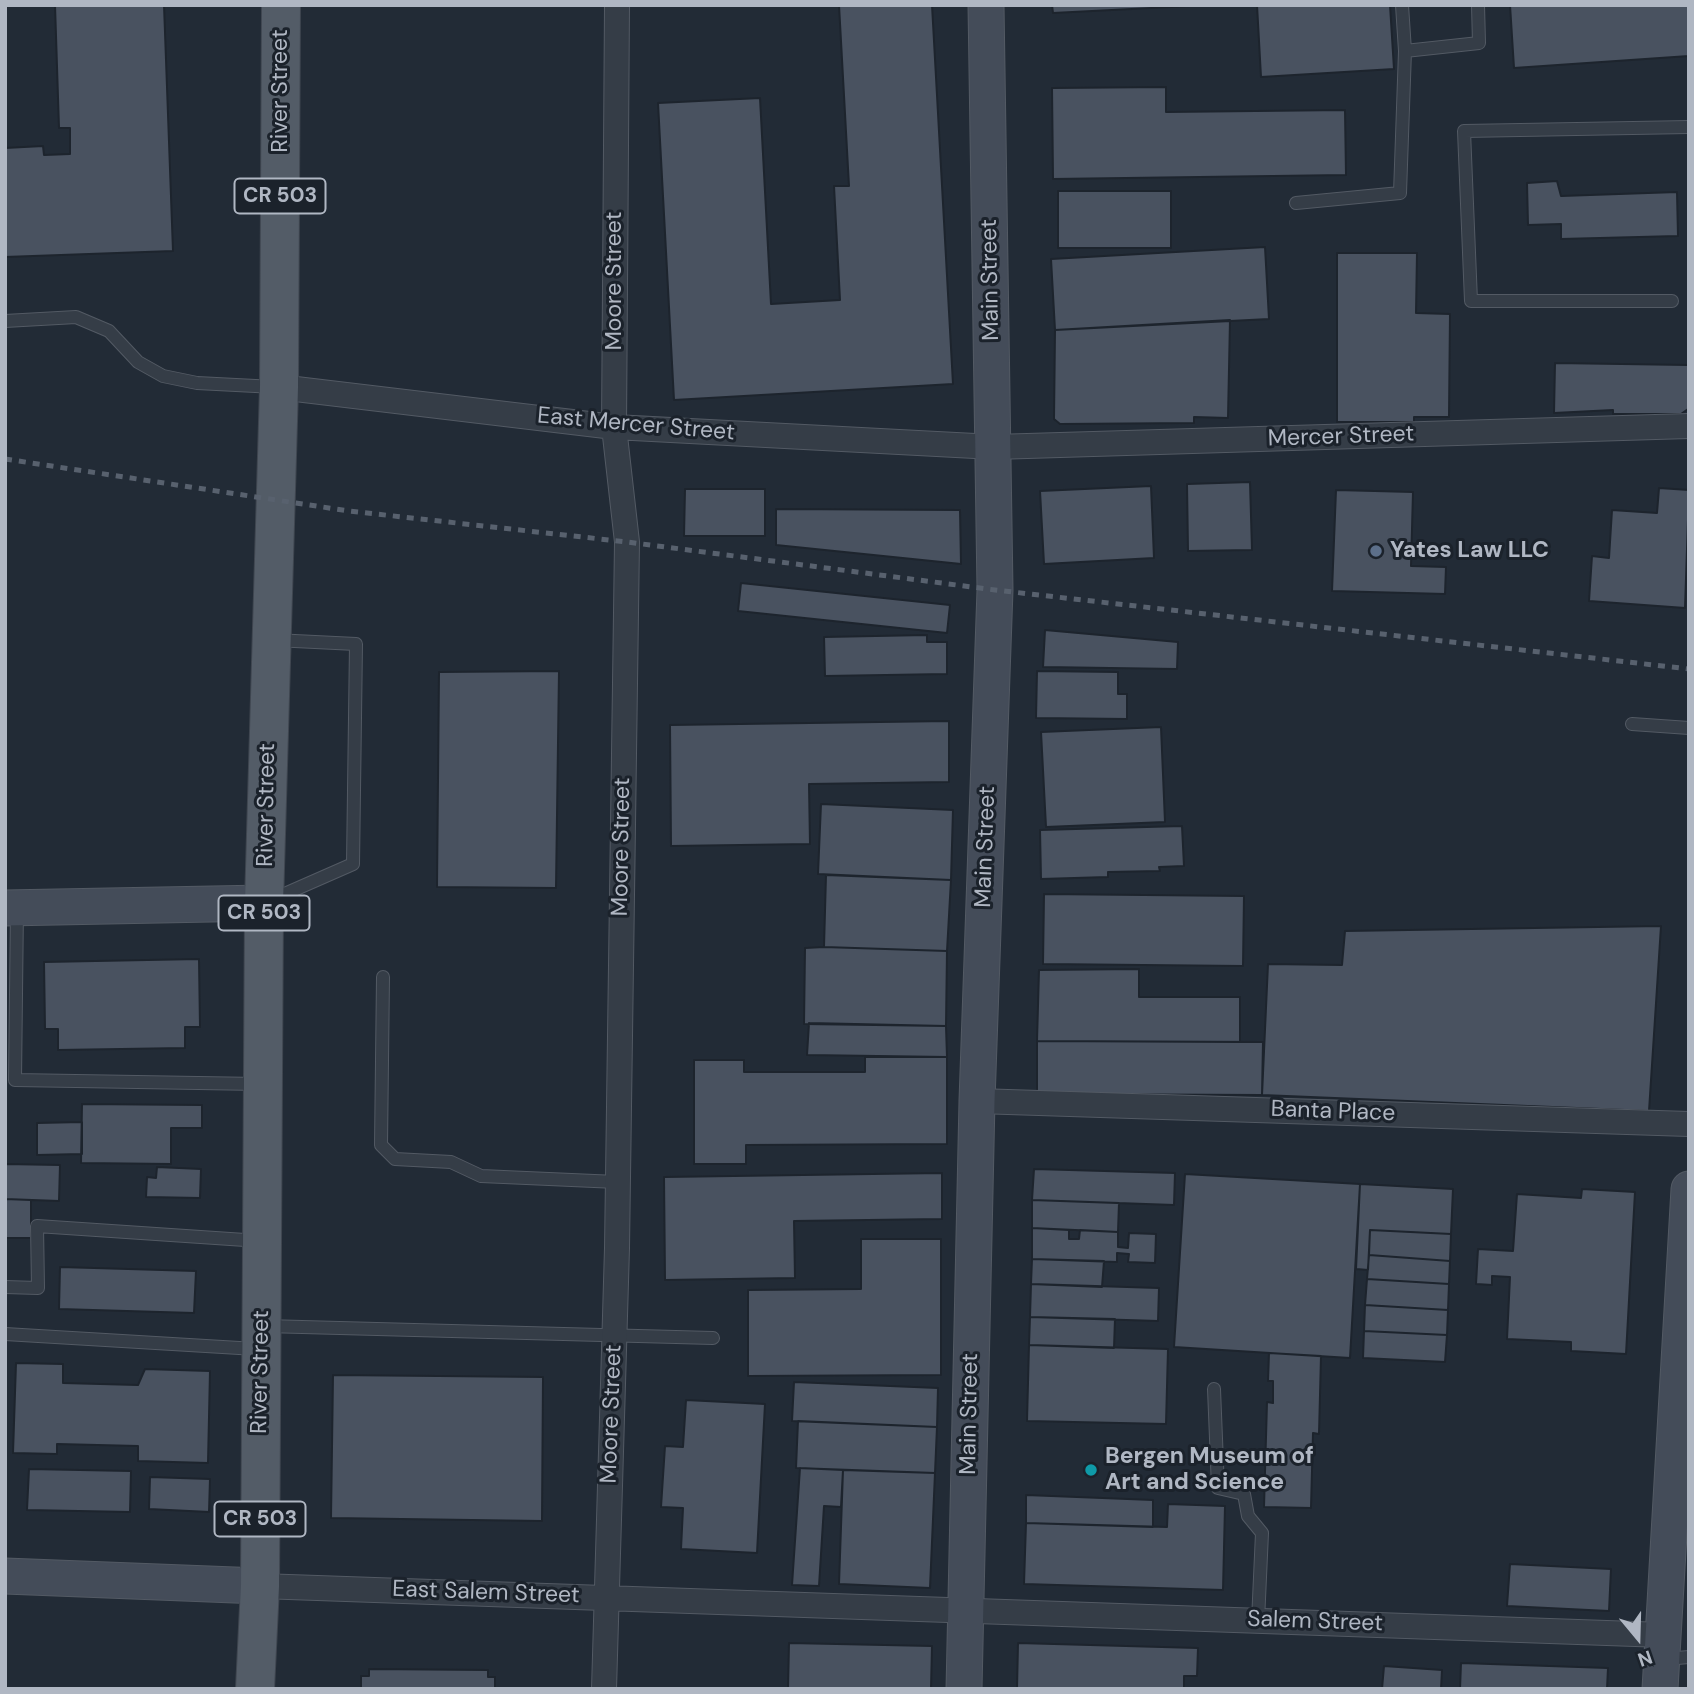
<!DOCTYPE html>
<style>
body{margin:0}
#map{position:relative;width:1694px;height:1694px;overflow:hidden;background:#222b36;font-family:"DM Sans",sans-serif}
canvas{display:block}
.frame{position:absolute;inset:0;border:7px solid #b0b7c3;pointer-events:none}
.north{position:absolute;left:1603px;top:1603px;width:70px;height:70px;-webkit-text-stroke:5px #1b222b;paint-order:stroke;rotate:161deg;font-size:19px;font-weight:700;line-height:28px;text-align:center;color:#b0b7c3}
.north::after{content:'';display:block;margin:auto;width:24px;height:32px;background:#b0b7c3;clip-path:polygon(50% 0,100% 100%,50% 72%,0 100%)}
</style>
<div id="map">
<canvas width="1694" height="1694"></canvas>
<div class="frame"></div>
<div class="north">N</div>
</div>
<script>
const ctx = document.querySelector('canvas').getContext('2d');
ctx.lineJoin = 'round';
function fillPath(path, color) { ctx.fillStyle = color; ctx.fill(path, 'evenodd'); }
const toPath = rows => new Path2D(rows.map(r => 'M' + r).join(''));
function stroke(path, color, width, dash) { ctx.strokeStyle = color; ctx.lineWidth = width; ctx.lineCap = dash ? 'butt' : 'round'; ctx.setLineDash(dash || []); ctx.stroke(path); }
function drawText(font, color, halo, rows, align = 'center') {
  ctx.font = font + ' "DM Sans",sans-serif'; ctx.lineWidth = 6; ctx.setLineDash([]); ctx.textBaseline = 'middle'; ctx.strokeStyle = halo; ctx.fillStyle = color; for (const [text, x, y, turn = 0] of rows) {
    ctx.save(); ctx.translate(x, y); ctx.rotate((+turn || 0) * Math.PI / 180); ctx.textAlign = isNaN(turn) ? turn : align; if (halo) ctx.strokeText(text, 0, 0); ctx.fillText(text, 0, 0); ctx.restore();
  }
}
const building = toPath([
 [55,5,164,5,173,251,5,257,5,148,43,146,44,155,70,154,70,128,59,128,55,5],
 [839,5,932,5,953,384,674,400,658,103,760,98,771,304,840,300,834,186,849,186,839,5],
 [1052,5,1210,5,1053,13,1052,5],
 [1257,5,1390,5,1394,69,1261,77,1257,5],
 [1510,5,1689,5,1689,56,1514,68,1510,5],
 [1166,87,1166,112,1345,110,1346,175,1053,179,1052,88,1166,87],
 [1557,181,1561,196,1677,192,1678,236,1561,239,1561,224,1528,225,1527,183,1557,181],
 [1058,191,1171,191,1171,248,1058,248,1058,191],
 [1265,247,1269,319,1055,330,1051,259,1265,247],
 [1337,253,1417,253,1416,313,1450,314,1449,417,1414,417,1414,422,1337,422,1337,253],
 [1230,320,1228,418,1194,417,1194,423,1060,424,1054,419,1055,330,1230,320],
 [1555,363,1688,365,1688,409,1681,414,1613,414,1613,410,1554,413,1555,363],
 [1250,482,1252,550,1188,551,1187,484,1250,482],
 [1151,486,1154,558,1044,564,1040,491,1151,486],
 [1659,488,1689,490,1685,608,1589,601,1592,556,1609,558,1612,510,1657,513,1659,488],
 [685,489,765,489,765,536,684,536,685,489],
 [1336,490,1413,492,1411,566,1446,567,1445,594,1332,591,1336,490],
 [776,509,960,510,961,564,776,545,776,509],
 [741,583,950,605,947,633,738,611,741,583],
 [1045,630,1178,642,1177,669,1043,667,1045,630],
 [927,635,927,642,947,642,947,674,825,676,824,637,927,635],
 [559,671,556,888,437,887,439,672,559,671],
 [1037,671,1118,672,1118,694,1127,694,1127,719,1036,718,1037,671],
 [949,721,949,782,809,784,810,844,671,846,670,725,949,721],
 [1161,727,1165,822,1046,827,1041,732,1161,727],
 [821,804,953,810,951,880,818,874,821,804],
 [1182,826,1184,866,1159,867,1160,871,1108,872,1108,877,1041,879,1040,830,1182,826],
 [826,875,951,880,947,951,824,947,826,875],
 [1044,894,1244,896,1243,966,1043,964,1044,894],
 [1661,926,1649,1111,1262,1095,1268,964,1342,965,1345,931,1661,926],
 [824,947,947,951,946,1026,804,1024,805,948,824,947],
 [199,959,200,1027,185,1027,185,1048,58,1050,58,1029,45,1029,44,962,199,959],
 [1139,969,1139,997,1240,997,1240,1042,1037,1041,1039,970,1139,969],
 [809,1023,946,1026,947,1057,807,1055,809,1023],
 [1037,1041,1263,1042,1262,1095,1037,1094,1037,1041],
 [865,1057,947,1057,947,1144,746,1145,746,1164,694,1164,694,1060,744,1060,744,1072,865,1072,865,1057],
 [82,1104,202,1105,202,1128,171,1128,171,1164,81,1163,82,1104],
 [82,1122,82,1154,37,1155,37,1123,82,1122],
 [5,1164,60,1165,59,1201,5,1199,5,1164],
 [157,1167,201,1169,200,1198,146,1197,147,1177,156,1178,157,1167],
 [1034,1169,1175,1173,1174,1205,1032,1200,1034,1169],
 [942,1173,942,1219,794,1221,795,1278,665,1280,664,1177,942,1173],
 [1185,1174,1360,1184,1350,1358,1174,1347,1185,1174],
 [1360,1184,1453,1189,1451,1234,1370,1230,1368,1270,1356,1269,1360,1184],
 [1582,1189,1635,1192,1626,1354,1571,1351,1571,1342,1507,1339,1510,1277,1492,1276,1492,1285,1476,1284,1478,1249,1513,1251,1517,1194,1581,1198,1582,1189],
 [5,1199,31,1200,31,1238,5,1238,5,1199],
 [1032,1200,1119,1203,1118,1232,1032,1228,1032,1200],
 [1032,1228,1069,1230,1069,1239,1079,1239,1080,1230,1118,1232,1118,1247,1128,1248,1129,1233,1156,1234,1155,1263,1128,1262,1129,1254,1117,1253,1117,1262,1032,1259,1032,1228],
 [1370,1230,1451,1234,1450,1261,1369,1255,1370,1230],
 [861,1239,941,1239,941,1375,748,1376,748,1290,861,1289,861,1239],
 [1369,1255,1450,1261,1449,1284,1367,1279,1369,1255],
 [1032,1259,1104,1261,1102,1287,1031,1284,1032,1259],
 [60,1267,196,1271,194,1313,59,1309,60,1267],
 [1367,1279,1449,1284,1448,1310,1365,1305,1367,1279],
 [1031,1284,1159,1288,1158,1321,1030,1317,1031,1284],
 [1365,1305,1448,1310,1447,1335,1364,1331,1365,1305],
 [1030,1317,1115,1319,1114,1348,1029,1345,1030,1317],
 [1364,1331,1447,1335,1445,1362,1363,1358,1364,1331],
 [1029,1345,1168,1349,1166,1424,1027,1421,1029,1345],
 [1269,1353,1321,1356,1319,1434,1313,1433,1311,1508,1264,1507,1267,1402,1273,1403,1273,1381,1268,1381,1269,1353],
 [16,1363,63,1364,63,1383,138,1385,145,1369,210,1371,208,1463,138,1461,138,1446,57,1444,57,1454,13,1453,16,1363],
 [333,1375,543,1377,542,1521,331,1518,333,1375],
 [794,1382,938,1388,937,1427,792,1421,794,1382],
 [686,1400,765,1404,757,1553,681,1549,683,1508,661,1507,665,1446,683,1447,686,1400],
 [798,1421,937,1427,935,1473,796,1468,798,1421],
 [800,1468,843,1470,841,1507,824,1506,819,1586,792,1585,800,1468],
 [29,1469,131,1471,130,1512,27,1510,29,1469],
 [843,1470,935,1473,930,1588,839,1584,843,1470],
 [150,1477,210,1479,209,1512,149,1509,150,1477],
 [1026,1495,1153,1500,1153,1527,1026,1523,1026,1495],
 [1168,1504,1225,1506,1223,1590,1024,1584,1026,1523,1167,1527,1168,1504],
 [1510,1564,1611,1569,1609,1611,1507,1606,1510,1564],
 [789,1643,932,1646,931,1689,788,1689,789,1643],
 [1018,1643,1198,1648,1197,1676,1184,1676,1184,1689,1017,1689,1018,1643],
 [1461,1663,1608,1668,1607,1689,1460,1689,1461,1663],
 [1384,1666,1442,1670,1441,1689,1382,1689,1384,1666],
 [369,1669,488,1670,488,1677,495,1677,495,1689,361,1689,361,1676,369,1676,369,1669]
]);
fillPath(building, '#495260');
stroke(building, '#1d242d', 2);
const lane = toPath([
 [1402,5,1405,51,1479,43,1478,5],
 [1296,203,1400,193,1405,51],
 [1672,301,1471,301,1464,131,1689,127],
 [5,321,76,317,109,331,138,362,163,376,197,383,275,387],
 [1632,724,1689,728],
 [271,900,353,864,356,644,274,640],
 [17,908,15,1080,259,1084],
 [383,977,381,1145,395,1159,451,1162,481,1176,617,1182],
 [5,1287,38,1288,37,1226,260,1241],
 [265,1326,713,1338],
 [5,1334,256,1349],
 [1214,1389,1218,1488,1244,1494,1248,1516,1262,1533,1258,1621],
 [1665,1659,1689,1657]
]);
const street = toPath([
 [279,387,614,427,994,447,1689,426],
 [977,1101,1689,1124],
 [260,1586,1664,1635],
 [604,1689,617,1248,627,542,614,427,617,5]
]);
const secondary = toPath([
 [5,908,264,903],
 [5,1576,260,1586],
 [964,1689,977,1101,995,590,986,5],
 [1660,1689,1689,1189]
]);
const primary = toPath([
 [255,1689,260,1586,264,903,279,387,281,5]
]);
stroke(lane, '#535a64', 14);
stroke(street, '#535a64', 26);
stroke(secondary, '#535a64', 37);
stroke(primary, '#3f4650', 40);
stroke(lane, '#353d47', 12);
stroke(street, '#353d47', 24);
stroke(secondary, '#444c59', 35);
stroke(primary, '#535c67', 38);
stroke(toPath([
 [5,459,349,511,627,542,995,590,1689,669]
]), '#58616e', 5, [7, 7]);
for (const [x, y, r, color] of [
 [1376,551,7,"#5c6f8a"],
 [1091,1470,7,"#0f9aa8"]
]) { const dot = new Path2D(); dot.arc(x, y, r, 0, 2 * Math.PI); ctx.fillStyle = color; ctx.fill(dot); stroke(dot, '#1b222b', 2.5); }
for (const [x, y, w] of [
 [280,196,91],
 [264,913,91],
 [260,1519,91]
]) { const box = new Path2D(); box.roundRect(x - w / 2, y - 17.5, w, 35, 5); ctx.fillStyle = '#1b222b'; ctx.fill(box); stroke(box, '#b0b7c3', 2); }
drawText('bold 21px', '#b0b7c3', null, [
 ["CR 503",280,196],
 ["CR 503",264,913],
 ["CR 503",260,1519]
]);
drawText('23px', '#b0b7c3', '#1b222b', [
 ["River Street",281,91,-90],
 ["Main Street",991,280,-91],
 ["Moore Street",615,281,-90],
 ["East Mercer Street",636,425,5],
 ["Mercer Street",1341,437,-2],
 ["River Street",267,805,-89],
 ["Moore Street",622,847,-89],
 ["Main Street",986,847,-88],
 ["Banta Place",1333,1112,2],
 ["River Street",261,1372,-89],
 ["Moore Street",612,1414,-88],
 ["Main Street",970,1414,-89],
 ["East Salem Street",486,1593,2],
 ["Salem Street",1315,1622,2]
]);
drawText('bold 23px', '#b0b7c3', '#1b222b', [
 ["Yates Law LLC",1390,551],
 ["Bergen Museum of",1105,1457],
 ["Art and Science",1105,1483]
], 'left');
</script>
